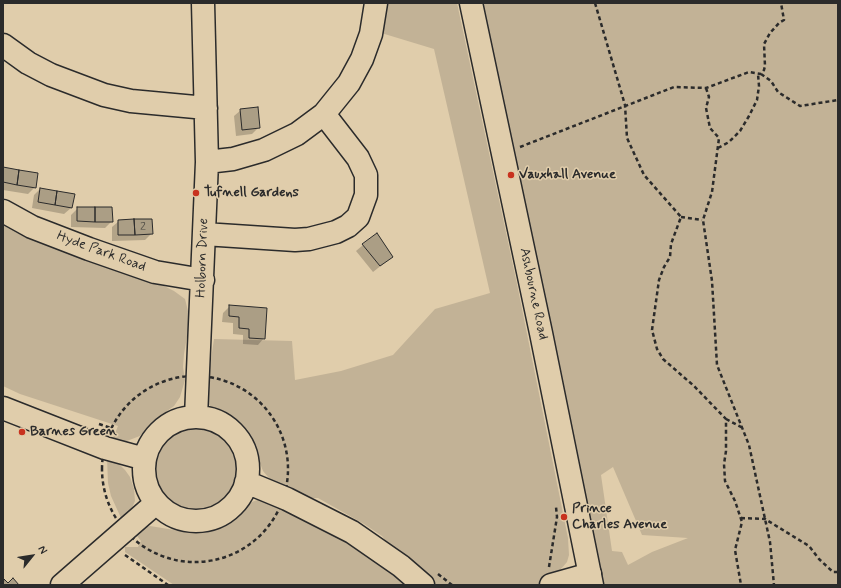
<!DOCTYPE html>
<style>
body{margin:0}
#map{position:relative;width:841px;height:588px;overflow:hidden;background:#e0cdab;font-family:Mynerve,sans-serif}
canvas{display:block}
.frame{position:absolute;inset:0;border:4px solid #2b2b2b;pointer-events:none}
.north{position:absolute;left:12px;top:536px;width:40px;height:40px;-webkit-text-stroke:3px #e0cdab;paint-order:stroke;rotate:60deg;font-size:11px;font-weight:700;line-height:16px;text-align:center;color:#2b2b2b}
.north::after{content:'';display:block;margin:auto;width:14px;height:18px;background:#2b2b2b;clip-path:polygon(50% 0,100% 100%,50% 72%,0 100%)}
</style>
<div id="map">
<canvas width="841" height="588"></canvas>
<div class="frame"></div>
<div class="north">N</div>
</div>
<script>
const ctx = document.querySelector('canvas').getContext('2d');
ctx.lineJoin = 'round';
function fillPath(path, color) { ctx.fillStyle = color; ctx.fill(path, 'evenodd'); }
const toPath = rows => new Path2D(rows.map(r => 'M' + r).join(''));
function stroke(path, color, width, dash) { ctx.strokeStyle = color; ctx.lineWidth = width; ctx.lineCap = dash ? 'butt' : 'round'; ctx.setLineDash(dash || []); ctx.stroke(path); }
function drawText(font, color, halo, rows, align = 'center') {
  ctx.font = font + ' Mynerve,sans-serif'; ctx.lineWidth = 3; ctx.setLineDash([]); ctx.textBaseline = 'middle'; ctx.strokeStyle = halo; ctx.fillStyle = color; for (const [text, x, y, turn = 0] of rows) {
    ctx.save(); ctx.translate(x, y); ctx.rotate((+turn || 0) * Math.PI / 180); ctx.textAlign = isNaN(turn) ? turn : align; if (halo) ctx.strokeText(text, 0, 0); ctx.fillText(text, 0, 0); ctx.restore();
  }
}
fillPath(toPath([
 [384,3,457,3,517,284,568,538,569,555,567,562,554,577,538,585,435,585,392,549,382,536,364,524,318,498,306,498,281,486,269,478,263,471,252,442,243,428,228,415,211,407,205,400,214,339,292,341,295,380,341,371,393,355,435,309,490,293,434,49,378,32],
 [480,3,838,3,838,585,604,585,508,124],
 [613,467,642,535,688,538,652,552,628,565,622,552,612,551,601,475],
 [3,222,158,283,174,291,185,299,190,319,184,354,183,367,185,380,180,397,174,406,153,421,140,436,124,442,116,441,113,438,118,426,20,394,3,386],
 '154 469a41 41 0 1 1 82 0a41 41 0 1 1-82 0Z',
 [107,457,116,461,125,470,130,477,134,489,135,501,131,510,121,518,111,496,108,483],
 [260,499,304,517,385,565,410,585,174,585,125,552,125,547,138,547,141,541,134,532,141,529,150,526,193,533,206,532,230,523,249,503]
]), '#c2b296');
fillPath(toPath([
 [241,110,259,127,252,134,236,136,234,116],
 [3,169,35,187,28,194,3,190],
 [40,189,71,208,64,214,32,208,34,195],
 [78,208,112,221,105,228,71,227,71,215],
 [119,221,152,233,145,240,112,241,112,227],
 [363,245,392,257,373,272,356,251],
 [230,306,264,338,258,345,243,344,243,335,233,334,233,323,222,322,223,313]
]), '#0003');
const building = toPath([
 [258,107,260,128,242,130,240,109,258,107],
 [3,167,19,170,17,185,3,182,3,167],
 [19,170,38,173,36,188,17,185,19,170],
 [40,188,57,191,55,205,38,202,40,188],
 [57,191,75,194,72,208,55,205,57,191],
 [77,207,95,207,95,222,77,221,77,207],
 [95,207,112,207,113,222,95,222,95,207],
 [134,219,152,219,153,234,135,235,134,219],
 [134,219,135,235,118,235,118,220,134,219],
 [377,233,393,257,380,266,362,244,377,233],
 [229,305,267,308,265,339,249,338,249,329,239,328,239,317,229,316,229,305],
 [13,578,19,585,3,585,4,579,8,583,13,578]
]);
fillPath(building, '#ab9e85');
stroke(building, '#2b2b2b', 1);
const minor = toPath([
 [3,45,28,63,51,75,104,95,131,101,206,108],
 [207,162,233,159,264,150,297,134,324,114,349,83,362,59,371,34,376,3],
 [3,211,32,227,89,249,155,272,203,280],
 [204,234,295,240,309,239,336,232,348,226,358,217,366,195,366,175,358,158,324,114],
 [3,408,105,448,145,459],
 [196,417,207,162,203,3],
 '144 469a52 52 0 1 1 104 0a52 52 0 1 1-104 0Z',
 [246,482,287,499,352,532,401,566,423,585],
 [62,585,156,503],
 [551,585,590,574]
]);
const highway = toPath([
 [471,3,541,333,592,585]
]);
stroke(minor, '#2b2b2b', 25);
stroke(highway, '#2b2b2b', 25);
stroke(toPath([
 [595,3,625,105,627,138,644,175,681,217,671,244,670,257,664,267,659,280,652,330,657,349,663,359,694,386,726,419,726,451,724,464,725,481,735,501,742,522,735,550,741,585],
 [761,74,771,81,778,92,800,106,838,100],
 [706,88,709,97,706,108,710,128,719,138,712,192,703,220,712,281,717,365,749,445,770,542,774,585],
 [520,147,674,87,706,88,749,72,761,74,764,70,765,66,764,44,770,33,779,23,784,20,781,3],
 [718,148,729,142,740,131,749,116,757,100,759,86,758,74],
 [681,217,702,220],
 '102 469a93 93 0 1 1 186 0a93 93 0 1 1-186 0Z',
 [726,419,743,428],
 [99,424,111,428],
 [741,518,765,519,809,546,819,559,833,572,838,572],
 [125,555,168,585],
 [549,567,557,517,556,507],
 [438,574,452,585]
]), '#2b2b2b', 2.5, [4, 3]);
stroke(minor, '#e0cdab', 22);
stroke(highway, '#e0cdab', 22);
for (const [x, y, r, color] of [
 [511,175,4,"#c8321e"],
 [196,193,4,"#c8321e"],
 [22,432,4,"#c8321e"],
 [564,517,4,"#c8321e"]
]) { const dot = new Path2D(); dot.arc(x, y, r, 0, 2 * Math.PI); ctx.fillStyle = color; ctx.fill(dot); stroke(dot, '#e0cdab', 1.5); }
drawText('12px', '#4b4842', null, [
 ["2",143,227]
]);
drawText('bold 14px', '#2b2b2b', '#e0cdab', [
 ["Vauxhall Avenue",519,175],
 ["Tufnell Gardens",204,193],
 ["Barnes Green",30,432],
 ["Prince",572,509],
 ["Charles Avenue",572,525]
], 'left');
drawText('14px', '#2b2b2b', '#e0cdab', [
 ["Hyde Park Road",101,252,20],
 ["Holborn Drive",203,258,-88],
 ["Ashbourne Road",533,294,78]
]);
</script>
